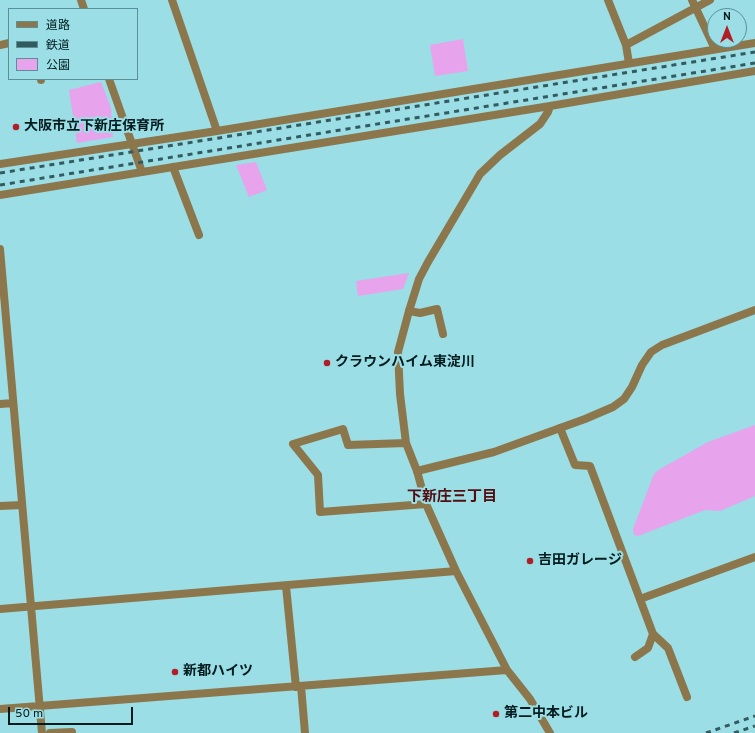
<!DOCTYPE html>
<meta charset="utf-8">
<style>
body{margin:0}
#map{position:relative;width:755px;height:733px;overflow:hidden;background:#9bdee5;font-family:Overpass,"Noto Sans JP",sans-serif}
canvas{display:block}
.legend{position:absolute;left:8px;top:8px;width:130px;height:72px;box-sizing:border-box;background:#9bdee5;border:1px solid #5d9096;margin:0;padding:5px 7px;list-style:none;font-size:12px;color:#011c1f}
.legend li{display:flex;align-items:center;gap:8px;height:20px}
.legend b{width:20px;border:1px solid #5d9096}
.north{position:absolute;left:707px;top:8px;width:40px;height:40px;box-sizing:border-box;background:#9bdee5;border:1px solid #5d9096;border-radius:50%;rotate:0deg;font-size:11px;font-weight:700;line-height:16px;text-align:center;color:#011c1f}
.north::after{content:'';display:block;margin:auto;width:14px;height:18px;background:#b01e28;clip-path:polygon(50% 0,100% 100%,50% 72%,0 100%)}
.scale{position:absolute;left:8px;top:707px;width:125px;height:18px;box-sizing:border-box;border:2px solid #011c1f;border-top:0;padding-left:5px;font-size:12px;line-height:14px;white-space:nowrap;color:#011c1f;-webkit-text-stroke:3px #9bdee5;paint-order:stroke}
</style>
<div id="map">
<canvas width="755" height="733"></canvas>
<ul class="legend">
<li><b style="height:5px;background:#8c774d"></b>道路</li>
<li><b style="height:5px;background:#335b5f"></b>鉄道</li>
<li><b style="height:11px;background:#e7a3ec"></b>公園</li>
</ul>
<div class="north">N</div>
<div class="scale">50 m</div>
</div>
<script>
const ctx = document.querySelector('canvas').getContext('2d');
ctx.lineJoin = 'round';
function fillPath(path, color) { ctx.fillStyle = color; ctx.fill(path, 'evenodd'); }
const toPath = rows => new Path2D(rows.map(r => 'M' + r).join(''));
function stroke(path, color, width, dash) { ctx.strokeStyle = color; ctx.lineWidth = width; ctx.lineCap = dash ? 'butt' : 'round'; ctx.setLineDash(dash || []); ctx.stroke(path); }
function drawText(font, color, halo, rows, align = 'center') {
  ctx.font = font + ' Overpass,"Noto Sans JP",sans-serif'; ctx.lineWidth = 4; ctx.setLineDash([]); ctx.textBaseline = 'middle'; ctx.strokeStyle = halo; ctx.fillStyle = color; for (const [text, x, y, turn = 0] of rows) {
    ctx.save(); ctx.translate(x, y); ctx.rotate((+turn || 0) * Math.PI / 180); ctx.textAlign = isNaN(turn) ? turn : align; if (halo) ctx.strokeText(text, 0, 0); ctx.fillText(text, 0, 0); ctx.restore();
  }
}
fillPath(toPath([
 [463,39,468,71,435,76,430,45],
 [101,82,111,108,113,137,77,143,69,90],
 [256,162,267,190,249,197,236,165],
 [409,273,403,289,358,296,356,281],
 [755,425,755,496,720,511,705,510,638,536,634,535,633,529,654,474,660,469,708,442]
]), '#e7a3ec');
stroke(toPath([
 [41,79,41,80],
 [173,167,199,235],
 [409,311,420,313,437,309,443,334],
 [560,428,575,465,590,466,653,634,668,648,687,697],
 [640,599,755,557],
 [635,657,648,648,653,634],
 [50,733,72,732]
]), '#8c774d', 8);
stroke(toPath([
 [172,0,217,131],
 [608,0,626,45,629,63],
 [692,0,715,49],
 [0,45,9,43],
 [626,45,710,0],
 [0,164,217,131,755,43],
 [0,195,550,106,755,71],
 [0,249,42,733],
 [0,404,13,403],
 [406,443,348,445,343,429,293,444,318,475,320,512,426,504],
 [0,506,22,505],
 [456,571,426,504,417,471,406,443,400,394,398,352,409,311,419,279,428,262,480,174,500,155,540,124,548,112,550,106],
 [286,586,296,687],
 [0,609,456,571,507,670],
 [301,686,305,733],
 [0,709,507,670,530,699,550,733]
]), '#8c774d', 8);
stroke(toPath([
 [81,0,84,9],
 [109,79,142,172],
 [417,471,494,452,585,419,613,407,624,399,632,387,642,365,651,352,662,345,755,310]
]), '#8c774d', 8);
stroke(toPath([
 [0,173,755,52],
 [0,185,755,63],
 [706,733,755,716],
 [734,733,755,726]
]), '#335b5f', 3, [5, 5]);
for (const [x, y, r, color] of [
 [16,127,4,"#b01e28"],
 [327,363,4,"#b01e28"],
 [530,561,4,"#b01e28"],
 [175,672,4,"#b01e28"],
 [496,714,4,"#b01e28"]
]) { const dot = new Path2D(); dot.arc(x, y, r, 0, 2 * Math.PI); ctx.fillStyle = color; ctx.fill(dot); stroke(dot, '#9bdee5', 1.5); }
drawText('bold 14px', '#011c1f', '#9bdee5', [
 ["大阪市立下新庄保育所",24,127],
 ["クラウンハイム東淀川",335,363],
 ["吉田ガレージ",538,561],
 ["新都ハイツ",183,672],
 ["第二中本ビル",504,714]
], 'left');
drawText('bold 15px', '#520d10', '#9bdee5', [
 ["下新庄三丁目",452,498]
]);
</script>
